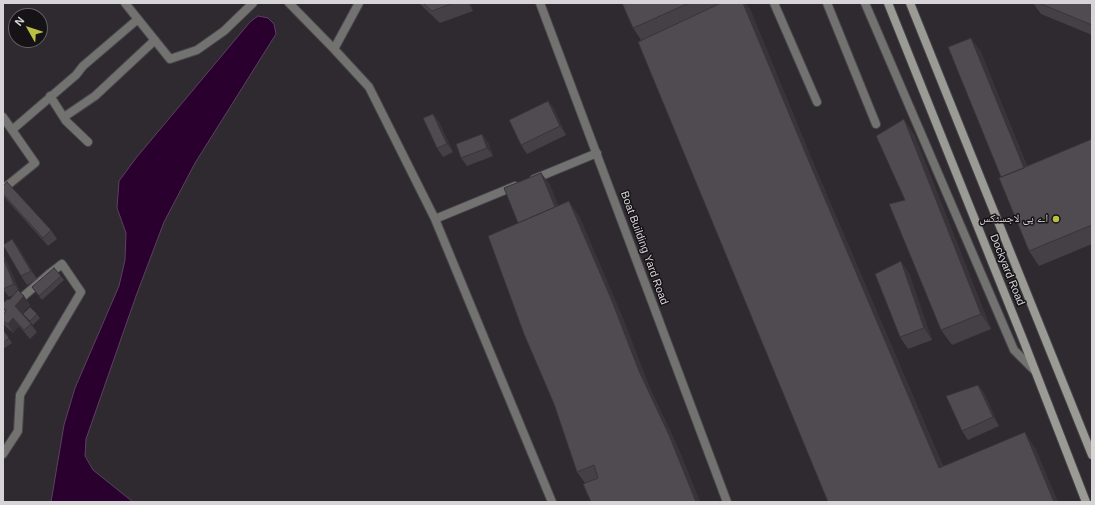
<!DOCTYPE html>
<meta charset="utf-8">
<style>
body{margin:0}
#map{position:relative;width:1095px;height:505px;overflow:hidden;background:#2e2a2f;font-family:Arial,sans-serif}
canvas{display:block}
.frame{position:absolute;inset:0;border:4px solid #d7d4d7;pointer-events:none}
.north{position:absolute;left:8px;top:8px;width:40px;height:40px;box-sizing:border-box;background:#151315;border:1px solid #636063;border-radius:50%;rotate:309deg;font-size:11px;font-weight:700;line-height:16px;text-align:center;color:#d7d4d7}
.north::after{content:'';display:block;margin:auto;width:14px;height:18px;background:#bbc044;clip-path:polygon(50% 0,100% 100%,50% 72%,0 100%)}
</style>
<div id="map">
<canvas width="1095" height="505"></canvas>
<div class="frame"></div>
<div class="north">N</div>
</div>
<script>
const ctx = document.querySelector('canvas').getContext('2d');
ctx.lineJoin = 'round';
function fillPath(path, color) { ctx.fillStyle = color; ctx.fill(path, 'evenodd'); }
const toPath = rows => new Path2D(rows.map(r => 'M' + r).join(''));
function stroke(path, color, width, dash) { ctx.strokeStyle = color; ctx.lineWidth = width; ctx.lineCap = dash ? 'butt' : 'round'; ctx.setLineDash(dash || []); ctx.stroke(path); }
function drawText(font, color, halo, rows, align = 'center') {
  ctx.font = font + ' Arial,"Noto Naskh Arabic",sans-serif'; ctx.lineWidth = 3; ctx.setLineDash([]); ctx.textBaseline = 'middle'; ctx.strokeStyle = halo; ctx.fillStyle = color; for (const [text, x, y, turn = 0] of rows) {
    ctx.save(); ctx.translate(x, y); ctx.rotate((+turn || 0) * Math.PI / 180); ctx.textAlign = isNaN(turn) ? turn : align; if (halo) ctx.strokeText(text, 0, 0); ctx.fillText(text, 0, 0); ctx.restore();
  }
}
const water = toPath([
 [258,16,268,18,274,24,276,34,195,163,164,222,136,296,86,439,85,456,93,470,133,502,51,502,64,425,75,388,119,286,125,260,126,233,117,208,119,181,136,158,250,22,258,16]
]);
fillPath(water, '#29002e');
stroke(water, '#5d4061', 1);
const lane = toPath([
 [289,3,334,49,369,87,435,219,552,502],
 [774,3,817,102],
 [827,3,876,124],
 [865,3,1014,350,1035,371],
 [334,49,359,3],
 [534,179,597,153],
 [435,219,515,186]
]);
const street = toPath([
 [125,3,170,59,197,50,224,31,253,3],
 [540,3,727,502],
 [50,96,66,121,88,142],
 [3,117,35,163,3,189],
 [64,117,95,96,155,40],
 [12,130,76,75,83,66,138,19],
 [3,314,49,274,62,264,81,292,20,395,18,431,3,454]
]);
const secondary = toPath([
 [888,3,1024,342,1086,502],
 [910,3,1092,455]
]);
stroke(lane, '#49454a', 10);
stroke(street, '#49454a', 10);
stroke(secondary, '#49454a', 10);
stroke(lane, '#727370', 8);
stroke(street, '#727370', 8);
stroke(secondary, '#9b9b96', 8);
fillPath(toPath([
 [419,3,470,3,473,11,440,23],
 [622,3,746,3,750,9,815,167,943,466,1035,448,1058,502,828,502,641,40,633,28],
 [1033,3,1092,3,1092,35,1041,14],
 [980,50,1027,166,1092,139,1092,244,1039,266,1029,251,1001,177],
 [548,101,554,109,566,135,527,154,521,145],
 [433,114,439,122,453,152,443,157,437,148],
 [914,134,991,329,952,345,941,330,905,200],
 [488,142,493,156,467,166,461,158],
 [541,173,550,185,558,205,579,216,622,316,649,386,679,450,700,502,591,502,585,483,577,472,518,223],
 [3,186,51,230,57,239,48,246,5,198,3,195],
 [12,239,18,247,37,279,27,285,21,276],
 [3,255,5,258,20,292,24,296,30,305,22,314,31,324,37,332,30,339,19,326,13,333,6,327,3,323,3,315,5,312,3,308,3,303,9,300,14,295,9,297,3,289],
 [909,273,932,340,908,349,900,337],
 [61,276,64,280,42,300,32,287],
 [23,314,37,314,40,318,33,325,26,318],
 [3,330,12,343,3,349],
 [978,385,984,393,999,426,968,440,962,431]
]), '#454046');
fillPath(toPath([
 [468,3,470,3,473,11],
 [743,3,746,3,750,9,815,167,950,483,939,468,805,152],
 [971,38,980,50,1033,182,1024,170],
 [548,101,554,109,566,135,560,126],
 [433,114,439,122,453,152,447,144],
 [904,119,914,134,991,329,981,314],
 [482,134,488,142,493,156,487,148],
 [541,173,550,185,565,222,556,210],
 [569,201,579,216,622,316,649,386,679,450,700,502,696,502,639,371],
 [12,239,18,247,37,279,31,271],
 [3,255,5,258,20,292,14,284,3,258],
 [901,261,909,273,932,340,924,328],
 [24,296,30,305,21,315,15,306],
 [13,318,19,326,13,333,8,324],
 [978,385,984,393,999,426,993,417],
 [1025,432,1035,448,1058,502,1054,502]
]), '#383439');
const building = toPath([
 [423,3,453,3,432,11,423,3],
 [622,3,689,3,633,28,622,3],
 [721,3,743,3,805,152,939,468,1025,432,1054,502,828,502,638,42,721,3],
 [1039,3,1092,3,1092,25,1039,3],
 [971,38,1024,168,1001,177,948,47,971,38],
 [548,101,560,126,521,145,509,120,548,101],
 [433,114,447,144,437,148,423,118,433,114],
 [904,119,981,314,941,330,889,204,905,200,876,136,904,119],
 [482,134,487,148,461,158,456,144,482,134],
 [1092,139,1092,225,1029,251,999,178,1092,139],
 [541,173,555,207,518,223,504,188,541,173],
 [7,182,51,230,43,238,3,194,3,186,7,182],
 [569,201,612,301,639,371,669,435,696,502,591,502,583,484,598,478,594,465,577,472,554,404,524,334,488,236,569,201],
 [12,239,31,271,21,276,3,245,12,239],
 [3,258,14,284,3,289,3,258],
 [901,261,924,328,900,337,875,274,901,261],
 [54,268,61,276,39,296,32,287,54,268],
 [18,290,24,296,15,306,31,324,24,330,13,318,8,324,3,321,3,315,6,311,3,307,3,303,8,299,9,300,18,290],
 [30,307,37,314,30,321,23,314,30,307],
 [3,330,9,338,3,343,3,330],
 [978,385,993,417,962,431,946,396,978,385]
]);
fillPath(building, '#504b51');
stroke(building, '#383439', 1);
for (const [x, y, r, color] of [
 [1056,219,4,"#bbc044"]
]) { const dot = new Path2D(); dot.arc(x, y, r, 0, 2 * Math.PI); ctx.fillStyle = color; ctx.fill(dot); stroke(dot, '#151315', 1.5); }
drawText('11px', '#d7d4d7', '#151315', [
 ["اے پی لاجسٹکس",1048,219]
], 'right');
drawText('11px', '#d7d4d7', '#151315', [
 ["Boat Building Yard Road",644,248,70],
 ["Dockyard Road",1007,270,68]
]);
</script>
